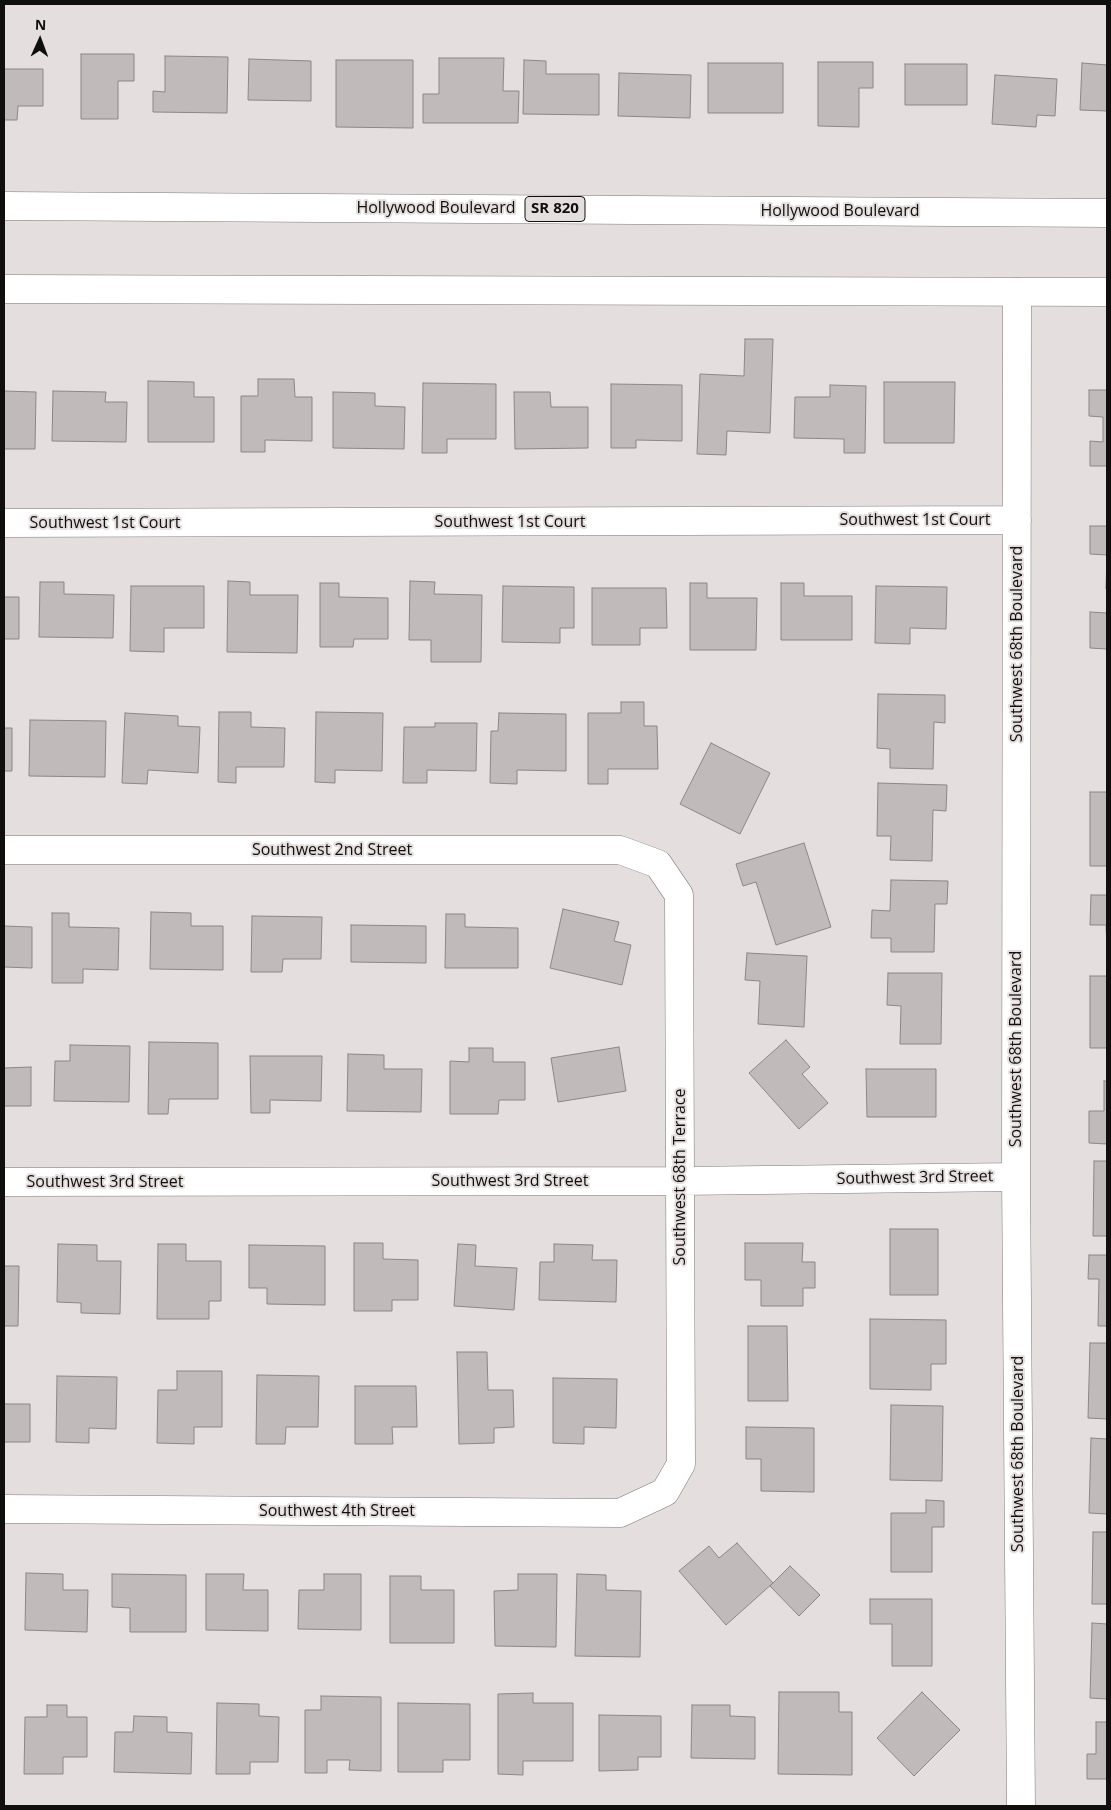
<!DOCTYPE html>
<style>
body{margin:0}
#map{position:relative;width:1111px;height:1810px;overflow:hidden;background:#e4dfde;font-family:"Open Sans",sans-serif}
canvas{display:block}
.frame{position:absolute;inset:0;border:5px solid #100f0e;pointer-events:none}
.north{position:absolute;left:15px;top:15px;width:50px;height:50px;-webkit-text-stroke:4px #e4dfde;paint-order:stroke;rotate:2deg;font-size:14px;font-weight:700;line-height:20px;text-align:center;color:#100f0e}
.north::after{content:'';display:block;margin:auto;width:18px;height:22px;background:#100f0e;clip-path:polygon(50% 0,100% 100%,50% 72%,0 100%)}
</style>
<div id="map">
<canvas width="1111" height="1810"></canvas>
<div class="frame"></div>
<div class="north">N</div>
</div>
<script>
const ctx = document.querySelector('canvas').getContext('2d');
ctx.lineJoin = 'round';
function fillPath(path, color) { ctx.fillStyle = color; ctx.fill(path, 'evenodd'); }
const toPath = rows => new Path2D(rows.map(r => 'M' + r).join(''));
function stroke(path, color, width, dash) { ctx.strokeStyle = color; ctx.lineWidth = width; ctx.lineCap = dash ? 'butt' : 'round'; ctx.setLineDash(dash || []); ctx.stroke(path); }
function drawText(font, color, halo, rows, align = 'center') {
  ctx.font = font + ' "Open Sans",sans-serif'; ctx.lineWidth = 4; ctx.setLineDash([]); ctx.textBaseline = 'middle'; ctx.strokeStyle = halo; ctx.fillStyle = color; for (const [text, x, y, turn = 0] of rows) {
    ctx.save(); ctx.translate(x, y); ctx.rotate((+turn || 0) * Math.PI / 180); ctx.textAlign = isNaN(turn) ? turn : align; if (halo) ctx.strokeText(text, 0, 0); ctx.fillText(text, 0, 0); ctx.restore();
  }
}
const building = toPath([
 [81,54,134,54,134,81,118,81,118,119,81,119,81,54],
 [165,56,228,57,227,113,153,112,153,91,165,92,165,56],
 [439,58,504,58,503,91,519,91,518,123,423,123,423,94,439,94,439,58],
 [249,59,311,61,311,101,248,100,249,59],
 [336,60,413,60,413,128,336,127,336,60],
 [524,60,546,61,546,74,599,74,599,115,523,114,524,60],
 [818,62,873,62,873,88,859,88,859,127,818,126,818,62],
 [708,63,783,63,783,113,708,113,708,63],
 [1082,63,1107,65,1107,111,1080,110,1082,63],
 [905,64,967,64,967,105,905,105,905,64],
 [4,69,43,69,43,106,18,106,17,120,4,120,4,69],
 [619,73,691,75,690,118,618,116,619,73],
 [995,75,1057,79,1055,116,1037,115,1036,127,992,124,995,75],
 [745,339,773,339,770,433,727,431,726,455,697,454,700,374,744,376,745,339],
 [258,379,294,379,295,397,312,397,312,441,265,440,265,452,241,452,241,396,258,396,258,379],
 [148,381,194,382,194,397,214,397,214,442,148,442,148,381],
 [884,382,955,382,954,443,884,443,884,382],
 [423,383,496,384,496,439,447,439,447,453,422,453,423,383],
 [611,384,682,385,682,441,636,440,636,448,611,448,611,384],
 [830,385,866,386,865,453,844,453,844,439,794,438,795,397,830,397,830,385],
 [1089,390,1107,390,1107,466,1090,466,1090,441,1103,442,1103,417,1089,416,1089,390],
 [4,391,36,392,35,449,4,449,4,391],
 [53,391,106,392,105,402,127,402,126,442,52,441,53,391],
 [333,392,375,393,375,406,405,407,404,449,333,448,333,392],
 [514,392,550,392,551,407,588,407,588,448,515,449,514,392],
 [1090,526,1107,526,1107,589,1106,589,1107,555,1090,554,1090,526],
 [228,581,250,582,250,595,298,595,297,653,227,652,228,581],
 [410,581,435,582,434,594,482,595,481,662,431,662,431,640,409,640,410,581],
 [40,582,64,582,64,594,114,595,113,638,39,637,40,582],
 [320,583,339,583,339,597,388,598,388,639,354,639,353,647,320,647,320,583],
 [690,583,707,583,707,598,757,598,756,650,690,650,690,583],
 [781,583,804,583,804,596,852,596,852,640,781,640,781,583],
 [131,586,204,586,204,628,164,628,164,652,130,651,131,586],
 [503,586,574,587,574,628,560,628,560,643,502,642,503,586],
 [876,586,947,587,946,629,910,628,910,644,875,643,876,586],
 [592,588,666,588,667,628,640,628,640,645,592,645,592,588],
 [4,597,19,597,19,639,4,639,4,597],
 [1090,612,1107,613,1107,676,1107,649,1090,648,1090,612],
 [878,694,945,695,945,723,934,722,933,769,890,768,890,749,877,748,878,694],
 [621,702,644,702,644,726,657,726,658,769,608,769,608,784,588,784,588,713,621,713,621,702],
 [219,712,251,712,251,727,285,728,284,767,236,767,236,783,218,782,219,712],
 [316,712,383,713,382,771,335,770,335,783,315,782,316,712],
 [125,713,178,716,178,726,200,727,198,773,148,770,147,784,122,783,125,713],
 [499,713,566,714,566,771,517,770,517,784,490,783,491,731,498,731,499,713],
 [30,720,106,721,105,777,29,776,30,720],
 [435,723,477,723,476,771,427,770,427,783,403,783,404,727,435,727,435,723],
 [4,728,12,728,12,771,4,771,4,728],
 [711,743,770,773,740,834,680,804,711,743],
 [878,783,947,785,946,811,933,810,932,861,890,860,891,836,877,836,878,783],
 [1090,792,1107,792,1107,866,1090,866,1090,792],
 [804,843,831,927,776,945,756,882,743,886,736,864,804,843],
 [891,880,948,881,947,904,935,904,934,952,891,952,891,938,871,938,872,910,890,911,891,880],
 [1091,895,1107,895,1107,950,1106,925,1090,925,1091,895],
 [563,909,619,922,614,941,631,945,622,985,550,968,563,909],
 [151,912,191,913,191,926,223,926,223,970,150,969,151,912],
 [52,913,69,913,69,927,119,928,118,970,83,969,83,983,52,983,52,913],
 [446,914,465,914,465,927,518,928,518,968,445,968,446,914],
 [252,916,322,917,321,959,283,959,282,972,251,972,252,916],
 [351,925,426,926,426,963,351,962,351,925],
 [4,926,32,927,32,968,4,967,4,926],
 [747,953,807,956,804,1027,758,1024,760,981,745,980,747,953],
 [888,973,942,973,941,1044,900,1044,901,1006,887,1005,888,973],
 [1090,976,1107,976,1107,1048,1090,1048,1090,976],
 [786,1040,810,1067,802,1074,828,1103,799,1129,749,1073,786,1040],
 [149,1042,218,1043,218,1099,169,1099,168,1114,148,1114,149,1042],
 [70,1045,130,1046,129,1102,54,1101,55,1061,70,1061,70,1045],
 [619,1047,626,1091,558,1102,551,1058,619,1047],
 [469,1048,493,1048,493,1062,525,1062,525,1100,499,1100,498,1114,450,1114,450,1061,469,1062,469,1048],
 [348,1054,384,1055,384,1069,422,1069,421,1112,347,1111,348,1054],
 [250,1056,322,1056,321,1101,270,1100,270,1113,251,1113,250,1056],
 [31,1067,31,1106,4,1106,4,1068,31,1067],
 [866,1069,936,1069,936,1117,867,1117,866,1069],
 [1104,1081,1107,1081,1107,1144,1089,1143,1089,1111,1104,1111,1104,1081],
 [1094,1161,1107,1161,1107,1236,1093,1236,1094,1161],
 [890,1229,938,1229,938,1295,890,1295,890,1229],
 [354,1243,383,1243,383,1259,418,1260,418,1300,392,1300,392,1311,354,1311,354,1243],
 [745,1243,803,1243,802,1262,815,1262,815,1288,803,1288,803,1306,761,1306,761,1280,745,1280,745,1243],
 [58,1244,97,1245,97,1261,121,1261,120,1314,81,1313,81,1303,57,1302,58,1244],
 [158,1244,186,1244,186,1261,221,1261,221,1301,209,1301,209,1319,157,1319,158,1244],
 [458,1244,476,1245,475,1266,517,1268,514,1310,454,1306,458,1244],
 [554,1244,593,1245,592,1260,617,1260,616,1302,539,1300,540,1262,554,1262,554,1244],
 [249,1245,325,1246,325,1305,267,1304,267,1288,249,1288,249,1245],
 [1089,1255,1107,1255,1107,1326,1098,1326,1099,1279,1088,1279,1089,1255],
 [4,1266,19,1266,18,1326,4,1326,4,1266],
 [870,1319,946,1320,946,1364,931,1364,931,1390,870,1389,870,1319],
 [748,1326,787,1326,788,1401,748,1401,748,1326],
 [1090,1343,1107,1343,1107,1419,1088,1418,1090,1343],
 [457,1352,487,1352,488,1390,513,1390,514,1427,494,1428,494,1443,459,1444,457,1352],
 [177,1371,222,1371,222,1427,194,1427,194,1444,157,1443,158,1390,177,1390,177,1371],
 [257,1375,319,1376,318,1427,286,1427,285,1444,256,1444,257,1375],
 [57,1376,117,1377,116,1429,89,1428,89,1443,56,1442,57,1376],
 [553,1378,617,1379,616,1428,584,1427,584,1444,553,1443,553,1378],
 [355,1386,416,1386,417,1427,392,1427,393,1444,355,1444,355,1386],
 [4,1404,30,1404,30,1442,4,1442,4,1404],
 [891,1405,943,1406,942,1481,890,1480,891,1405],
 [746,1427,814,1428,814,1492,761,1491,761,1459,746,1459,746,1427],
 [1091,1438,1107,1439,1107,1514,1089,1513,1091,1438],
 [926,1500,944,1501,944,1527,932,1527,932,1572,891,1572,891,1513,926,1513,926,1500],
 [1093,1532,1107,1532,1107,1604,1092,1604,1093,1532],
 [737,1543,773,1583,726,1625,679,1571,709,1546,719,1558,737,1543],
 [790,1566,820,1595,799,1616,770,1586,790,1566],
 [26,1573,63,1574,63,1590,88,1590,87,1632,25,1630,26,1573],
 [112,1574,186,1575,186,1632,130,1632,130,1608,112,1607,112,1574],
 [206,1574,244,1574,243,1590,268,1590,268,1631,206,1630,206,1574],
 [324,1574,361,1574,361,1630,298,1629,299,1590,324,1590,324,1574],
 [518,1574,557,1574,556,1647,495,1646,494,1591,518,1590,518,1574],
 [577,1574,606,1575,606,1590,641,1591,640,1657,575,1656,577,1574],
 [390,1576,421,1576,421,1590,454,1590,454,1643,390,1643,390,1576],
 [870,1599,932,1599,932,1666,892,1666,892,1624,870,1624,870,1599],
 [1092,1623,1107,1624,1107,1699,1090,1698,1092,1623],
 [779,1692,839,1692,839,1712,852,1712,852,1775,778,1774,779,1692],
 [922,1692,960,1730,914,1776,877,1738,922,1692],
 [533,1693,533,1703,573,1703,573,1761,523,1761,523,1775,498,1774,498,1694,533,1693],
 [321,1696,381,1697,381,1771,349,1770,350,1760,327,1760,327,1773,305,1773,305,1710,321,1710,321,1696],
 [217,1703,259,1704,259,1716,279,1717,278,1762,250,1762,250,1774,216,1774,217,1703],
 [398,1703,470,1704,470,1760,443,1760,443,1772,398,1772,398,1703],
 [47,1705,67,1705,67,1717,87,1717,87,1757,63,1757,63,1774,24,1774,25,1717,47,1717,47,1705],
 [692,1705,730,1705,730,1716,755,1717,755,1759,691,1758,692,1705],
 [599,1715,661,1716,661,1757,638,1757,638,1770,599,1771,599,1715],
 [134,1716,167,1717,167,1732,192,1733,191,1774,114,1772,115,1732,133,1732,134,1716],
 [1096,1722,1107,1722,1107,1779,1087,1779,1087,1754,1096,1754,1096,1722]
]);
fillPath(building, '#c0bbba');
stroke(building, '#8b8785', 1);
const street = toPath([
 [1017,292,1016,1177,1021,1806],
 [4,523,1017,520],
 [4,850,620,850,658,864,679,895,681,1464,665,1492,620,1513,4,1509],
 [4,1182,680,1181,1016,1177]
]);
const highway = toPath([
 [4,206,1107,213],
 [4,289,1107,292]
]);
stroke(street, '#7d7978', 29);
stroke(highway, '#7d7978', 29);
stroke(street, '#fff', 28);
stroke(highway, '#fff', 28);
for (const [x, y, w] of [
 [555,209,60]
]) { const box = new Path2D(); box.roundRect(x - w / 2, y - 12.5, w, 25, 4); ctx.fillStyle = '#e4dfde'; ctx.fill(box); stroke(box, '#100f0e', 1); }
drawText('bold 15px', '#100f0e', null, [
 ["SR 820",555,209]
]);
drawText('16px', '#100f0e', '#e4dfde', [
 ["Hollywood Boulevard",436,208],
 ["Hollywood Boulevard",840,211],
 ["Southwest 1st Court",915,520],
 ["Southwest 1st Court",510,522],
 ["Southwest 1st Court",105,523],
 ["Southwest 68th Boulevard",1017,644,-90],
 ["Southwest 2nd Street",332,850],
 ["Southwest 68th Boulevard",1016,1049,-90],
 ["Southwest 68th Terrace",680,1177,-90],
 ["Southwest 3rd Street",915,1178,-1],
 ["Southwest 3rd Street",510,1181],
 ["Southwest 3rd Street",105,1182],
 ["Southwest 68th Boulevard",1018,1454,-90],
 ["Southwest 4th Street",337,1511]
]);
</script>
